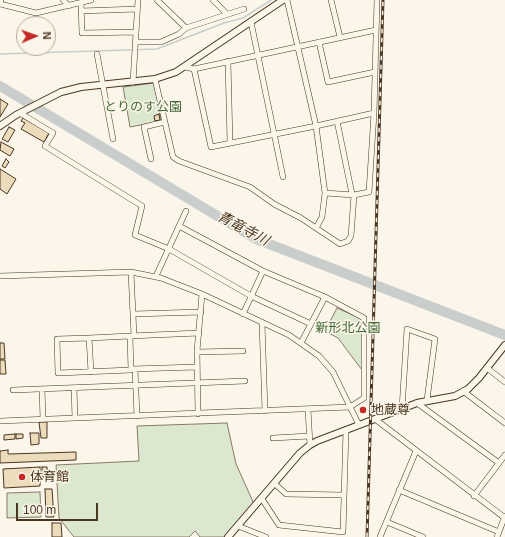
<!DOCTYPE html>
<meta charset="utf-8">
<style>
body{margin:0}
#map{position:relative;width:505px;height:537px;overflow:hidden;background:#fbf6e9;font-family:Arial,sans-serif}
canvas{display:block}
.north{position:absolute;left:16px;top:16px;width:40px;height:40px;box-sizing:border-box;background:#fbf6e9;border:1px solid #b4a999;border-radius:50%;rotate:88deg;font-size:11px;font-weight:700;line-height:16px;text-align:center;color:#4a3520}
.north::after{content:'';display:block;margin:auto;width:14px;height:18px;background:#c62828;clip-path:polygon(50% 0,100% 100%,50% 72%,0 100%)}
.scale{position:absolute;left:16px;top:503px;width:82px;height:18px;box-sizing:border-box;border:2px solid #4a3520;border-top:0;padding-left:5px;font-size:12px;line-height:14px;white-space:nowrap;color:#4a3520;-webkit-text-stroke:3px #fbf6e9;paint-order:stroke}
</style>
<div id="map">
<canvas width="505" height="537"></canvas>
<div class="north">N</div>
<div class="scale">100 m</div>
</div>
<script>
const ctx = document.querySelector('canvas').getContext('2d');
ctx.lineJoin = 'round';
function fillPath(path, color) { ctx.fillStyle = color; ctx.fill(path, 'evenodd'); }
const toPath = rows => new Path2D(rows.map(r => 'M' + r).join(''));
function stroke(path, color, width, dash) { ctx.strokeStyle = color; ctx.lineWidth = width; ctx.lineCap = dash ? 'butt' : 'round'; ctx.setLineDash(dash || []); ctx.stroke(path); }
function drawText(font, color, halo, rows, align = 'center') {
  ctx.font = font + ' Arial,"Noto Sans JP",sans-serif'; ctx.lineWidth = 3; ctx.setLineDash([]); ctx.textBaseline = 'middle'; ctx.strokeStyle = halo; ctx.fillStyle = color; for (const [text, x, y, turn = 0] of rows) {
    ctx.save(); ctx.translate(x, y); ctx.rotate((+turn || 0) * Math.PI / 180); ctx.textAlign = isNaN(turn) ? turn : align; if (halo) ctx.strokeText(text, 0, 0); ctx.fillText(text, 0, 0); ctx.restore();
  }
}
const green = toPath([
 [153,83,155,85,161,119,157,122,130,127,123,87,153,83],
 [337,308,362,319,362,370,338,338,325,331,337,308],
 [227,423,236,464,254,504,225,537,200,537,195,531,189,537,74,537,59,518,56,465,139,461,137,426,227,423],
 [40,492,41,517,7,518,7,493,40,492]
]);
fillPath(green, '#dce7d0');
stroke(green, '#887966', 1);
stroke(toPath([
 [0,54,157,49,224,23,243,18,271,0]
]), '#c9cecd', 1.5);
stroke(toPath([
 [0,86,256,239,505,335]
]), '#c9cecd', 10);
const building = toPath([
 [0,99,8,104,0,117,0,99],
 [159,114,160,120,155,121,154,116,159,114],
 [23,118,49,133,44,142,21,129,25,123,21,121,23,118],
 [9,127,15,130,8,142,2,139,9,127],
 [1,142,14,149,10,156,0,150,1,142],
 [6,159,9,162,5,168,2,166,6,159],
 [0,169,16,179,7,194,0,189,0,169],
 [0,343,4,343,5,359,0,359,0,343],
 [0,360,5,360,6,374,0,374,0,360],
 [39,422,47,422,47,438,41,438,39,422],
 [30,433,39,433,39,444,31,445,30,433],
 [15,434,15,439,4,440,4,435,15,434],
 [16,434,23,434,23,438,16,439,16,434],
 [8,450,8,454,76,452,76,460,0,463,0,451,8,450],
 [40,467,40,486,4,488,3,469,40,467],
 [42,467,47,467,48,477,42,477,42,467],
 [45,489,52,489,54,517,46,517,45,489],
 [52,523,61,523,62,537,52,537,52,523]
]);
fillPath(building, '#ecdcbc');
stroke(building, '#4a3520', 1);
const minor = toPath([
 [1,0,0,4,36,13,91,0],
 [63,0,69,6],
 [157,0,186,28],
 [213,0,227,14],
 [331,0,340,37],
 [81,3,82,33,136,32],
 [81,11,137,9],
 [251,22,283,177],
 [135,42,161,42,179,34,186,28,244,9],
 [319,42,328,82,375,72],
 [97,54,113,139],
 [228,61,230,143],
 [185,67,194,69,211,147,316,126,287,0],
 [194,69,376,30],
 [155,79,173,157,179,161,250,187,274,204,301,218,340,244,348,241,351,236,354,195,325,193],
 [133,82,138,0],
 [20,113,53,133,45,146,142,206,135,235,169,249,251,296,311,324],
 [337,121,352,194],
 [151,159,144,127,165,122],
 [354,195,369,192,374,113],
 [316,228,322,217,325,193,316,126,374,113,377,0],
 [131,272,134,336],
 [0,276,131,272,161,278,202,294,289,335,319,356,333,372,359,425],
 [156,276,186,211],
 [133,314,201,312],
 [243,314,263,271],
 [262,323,265,411],
 [130,336,131,370,58,373,57,339,89,338,130,336,199,333],
 [89,338,91,372],
 [301,343,325,297],
 [197,352,243,351],
 [487,368,505,382],
 [131,369,197,367],
 [135,369,137,416],
 [74,388,75,418],
 [42,389,43,419],
 [13,390,245,381],
 [463,391,505,423],
 [417,403,499,463],
 [308,409,310,445],
 [402,409,407,329,435,339,427,400],
 [198,414,197,351,202,294],
 [375,419,505,518],
 [0,421,350,407,364,398,364,318,325,297,263,271,179,226],
 [273,438,309,436],
 [275,484,286,494,344,495],
 [399,490,499,532],
 [474,496,505,455],
 [262,499,279,525,343,532,346,430],
 [387,522,423,537],
 [238,526,266,537],
 [380,537,416,451],
 [497,537,505,516]
]);
const tertiary = toPath([
 [0,126,16,115,61,92,81,87,155,79,176,72,283,0],
 [228,537,300,453,310,445,317,441,417,403,455,396,468,389,479,378,505,345]
]);
stroke(minor, '#4a3520', 6);
stroke(tertiary, '#4a3520', 8);
stroke(minor, '#fbf6e9', 5);
stroke(tertiary, '#fbf6e9', 6);
const rail = toPath([
 [367,537,383,0]
]);
stroke(rail, '#4a3520', 3);
stroke(rail, '#fbf6e9', 1.5, [4.5]);
for (const [x, y, r, color] of [
 [363,410,4,"#c62828"],
 [22,477,4,"#c62828"]
]) { const dot = new Path2D(); dot.arc(x, y, r, 0, 2 * Math.PI); ctx.fillStyle = color; ctx.fill(dot); stroke(dot, '#fbf6e9', 1.5); }
drawText('13px', '#436837', '#fbf6e9', [
 ["とりのす公園",143,107],
 ["新形北公園",348,328]
]);
drawText('13px', '#4a3520', '#fbf6e9', [
 ["地蔵尊",371,410],
 ["体育館",30,477]
], 'left');
drawText('italic 14px', '#4a3520', '#fbf6e9', [
 ["青竜寺川",243,229,28]
]);
</script>
